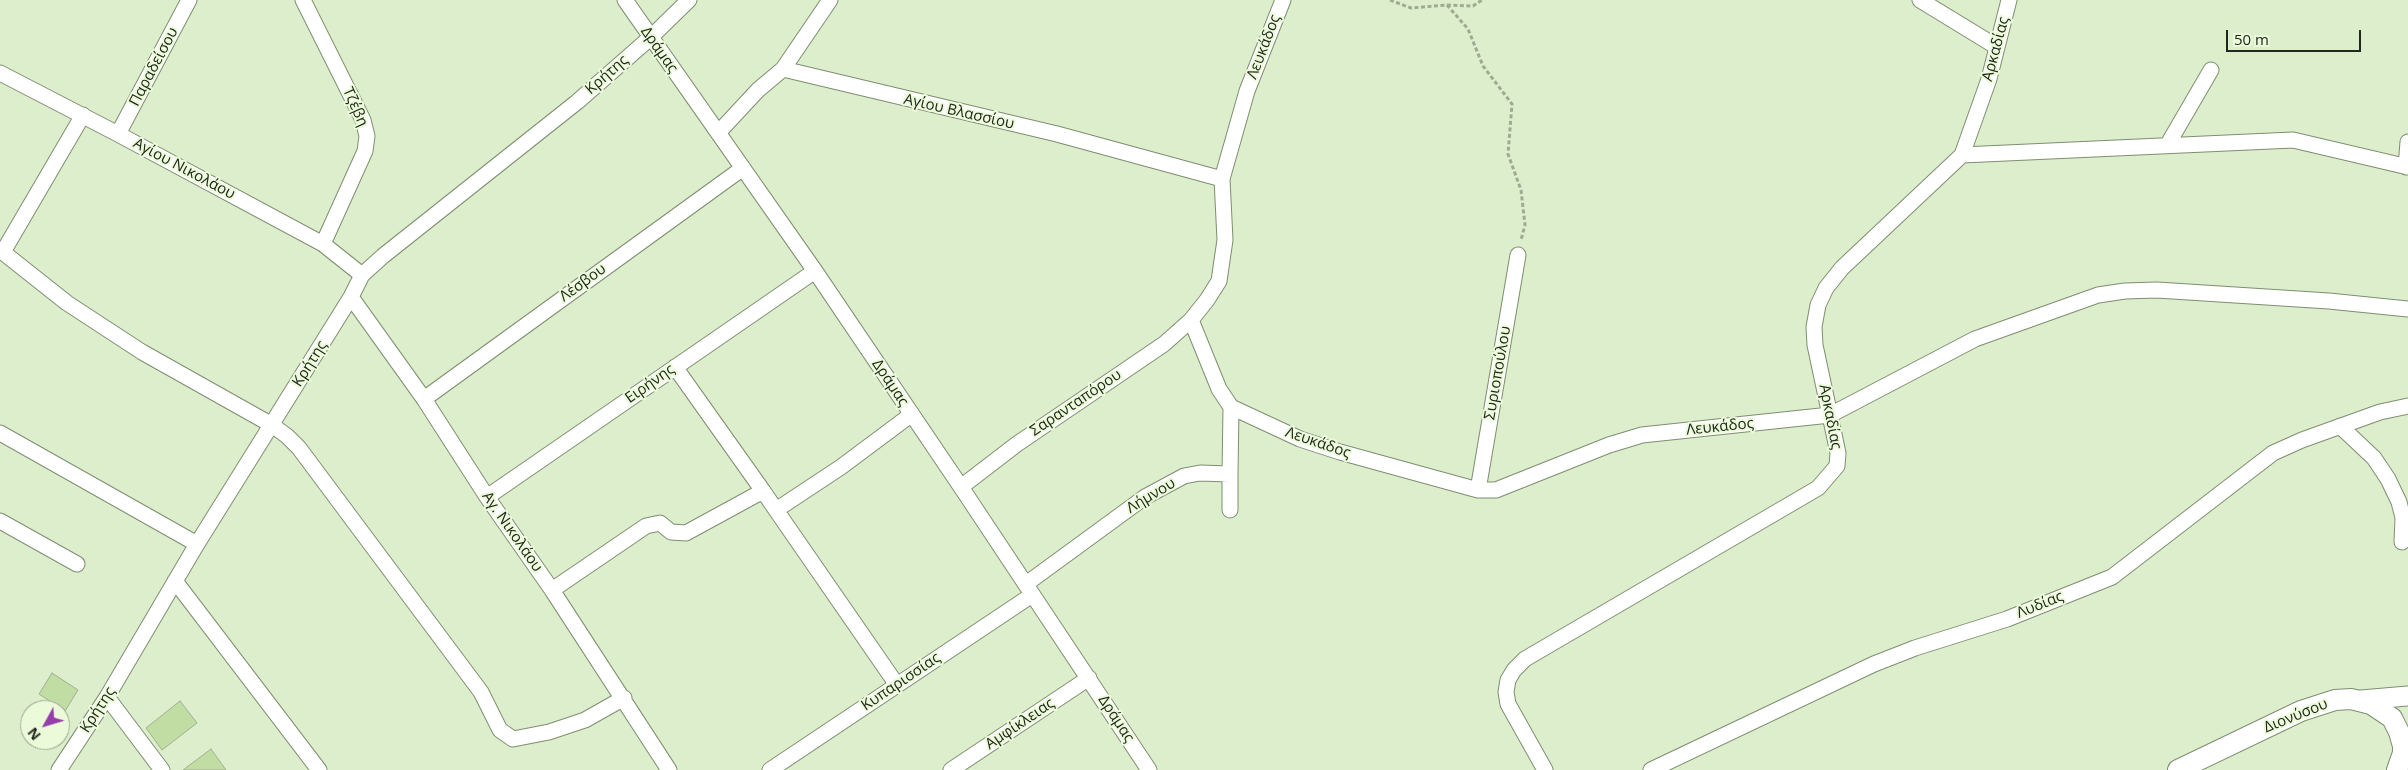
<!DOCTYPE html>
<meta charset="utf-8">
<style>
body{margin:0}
#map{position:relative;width:2408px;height:770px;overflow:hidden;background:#ddeecd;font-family:"Open Sans",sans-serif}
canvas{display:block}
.north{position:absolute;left:20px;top:700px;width:50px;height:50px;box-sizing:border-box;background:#ebfbda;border:1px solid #9aa68e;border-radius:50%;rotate:231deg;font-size:14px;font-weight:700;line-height:20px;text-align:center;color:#21271b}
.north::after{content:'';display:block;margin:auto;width:18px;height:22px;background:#953daa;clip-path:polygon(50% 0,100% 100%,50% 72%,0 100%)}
.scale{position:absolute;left:2226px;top:30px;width:135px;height:22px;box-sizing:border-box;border:2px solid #21271b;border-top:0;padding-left:6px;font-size:15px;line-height:18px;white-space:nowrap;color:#21271b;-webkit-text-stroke:4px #ebfbda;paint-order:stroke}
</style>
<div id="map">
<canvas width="2408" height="770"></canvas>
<div class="north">N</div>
<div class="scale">50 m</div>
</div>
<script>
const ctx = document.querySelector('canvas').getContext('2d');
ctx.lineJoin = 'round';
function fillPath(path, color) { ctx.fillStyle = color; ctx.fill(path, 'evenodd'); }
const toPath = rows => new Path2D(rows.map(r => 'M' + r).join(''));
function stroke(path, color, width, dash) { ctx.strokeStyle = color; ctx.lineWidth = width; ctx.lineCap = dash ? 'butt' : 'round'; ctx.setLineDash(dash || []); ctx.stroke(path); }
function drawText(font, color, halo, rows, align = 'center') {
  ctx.font = font + ' "Open Sans",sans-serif'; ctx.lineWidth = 4; ctx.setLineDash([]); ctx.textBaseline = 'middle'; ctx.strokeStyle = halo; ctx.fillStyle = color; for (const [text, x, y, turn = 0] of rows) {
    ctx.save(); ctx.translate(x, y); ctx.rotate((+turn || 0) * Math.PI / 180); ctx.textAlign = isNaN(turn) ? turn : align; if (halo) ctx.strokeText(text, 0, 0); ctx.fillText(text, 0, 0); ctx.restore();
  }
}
const building = toPath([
 [52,673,78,690,65,711,39,694,52,673],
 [180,701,197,723,162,750,146,728,180,701],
 [211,749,226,770,183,770,211,749]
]);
fillPath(building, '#c1dda4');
stroke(building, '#a0b091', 1);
const minor = toPath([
 [303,0,363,120,367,136,365,151,323,244],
 [625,0,815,271,961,487,1149,770],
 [1283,0,1247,91,1222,179,1225,240,1219,281,1207,300,1191,320,1219,389,1231,407,1300,439,1340,452,1478,490,1496,490,1609,445,1642,435,1830,415,1975,339,2098,295,2125,291,2157,290,2329,301,2408,309],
 [1920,0,1997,47],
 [783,69,1057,134,1222,179],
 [0,73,118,134,323,244,362,275],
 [718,133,758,90,783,69,830,0],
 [118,134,189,0],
 [2168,144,2211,70],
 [1962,155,2293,140,2408,167],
 [2406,167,2408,142],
 [0,250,67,303,142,352,272,425,287,436,299,448,481,692,500,730,513,739,549,732,585,720,624,698],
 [3,252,83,115],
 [351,297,424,399,487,497,552,590,669,770],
 [675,367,763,491],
 [424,399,743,168],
 [2340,426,2374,458,2388,479,2399,502,2403,518,2402,542],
 [0,433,197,544],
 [1230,474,1230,510],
 [961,487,1017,444,1164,344,1191,320],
 [1478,490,1518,255],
 [487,497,815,271],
 [0,521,77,564],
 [175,581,319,770],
 [1026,584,1145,497,1184,476,1200,473,1230,474,1231,407],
 [552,590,646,526,660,523,671,532,686,533,763,491,776,510],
 [897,685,776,510,841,467,912,414],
 [107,697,162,770],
 [59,770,107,697,197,544,351,297,362,275,383,256,577,102,650,38,689,0],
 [770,770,1032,595],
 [951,770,1089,678],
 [1545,770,1508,704,1506,692,1508,680,1514,670,1525,659,1818,488,1837,466,1838,453,1815,345,1814,327,1818,305,1826,288,1842,268,1962,155,1989,79,2009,0],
 [1651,770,1874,664,1915,648,2007,619,2112,577,2273,453,2302,440,2380,412,2408,406]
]);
const tertiary = toPath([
 [2361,700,2408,696]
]);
const secondary = toPath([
 [2178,770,2301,711,2335,700,2351,699,2371,704,2392,718,2399,732,2403,746,2403,753,2397,770]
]);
stroke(minor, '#7f8e70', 17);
stroke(tertiary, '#7f8e70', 21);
stroke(secondary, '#7f8e70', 22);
stroke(toPath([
 [1390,0,1411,8,1447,5,1473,6,1482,0],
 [1447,5,1468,29,1483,66,1512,104,1508,154,1521,190,1525,225,1521,240]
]), '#9eab91', 3, [4, 2.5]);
stroke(minor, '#fff', 15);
stroke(tertiary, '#fff', 19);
stroke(secondary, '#fff', 20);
drawText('15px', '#21271b', '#ebfbda', [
 ["Λευκάδος",1264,47,-69],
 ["Αρκαδίας",1996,49,-75],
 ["Δράμας",659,50,55],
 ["Παραδείσου",154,67,-62],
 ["Κρήτης",607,75,-41],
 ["Τζέβη",355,107,66],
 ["Αγίου Βλασσίου",959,112,13],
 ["Αγίου Νικολάου",184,169,28],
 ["Λέσβου",583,283,-36],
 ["Κρήτης",310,364,-58],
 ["Συριοπούλου",1498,373,-80],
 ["Δράμας",890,383,56],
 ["Ειρήνης",650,384,-35],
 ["Σαρανταπόρου",1076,403,-34],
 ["Αρκαδίας",1830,417,79],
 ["Λευκάδος",1720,427,-6],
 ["Λευκάδος",1318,443,19],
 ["Λήμνου",1151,496,-31],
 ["Αγ. Νικολάου",512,532,55],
 ["Λυδίας",2040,605,-22],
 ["Κυπαρισσίας",901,682,-34],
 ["Κρήτης",98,710,-57],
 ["Διονύσου",2296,716,-22],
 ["Δράμας",1116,719,57],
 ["Αμφίκλειας",1020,724,-34]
]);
</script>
